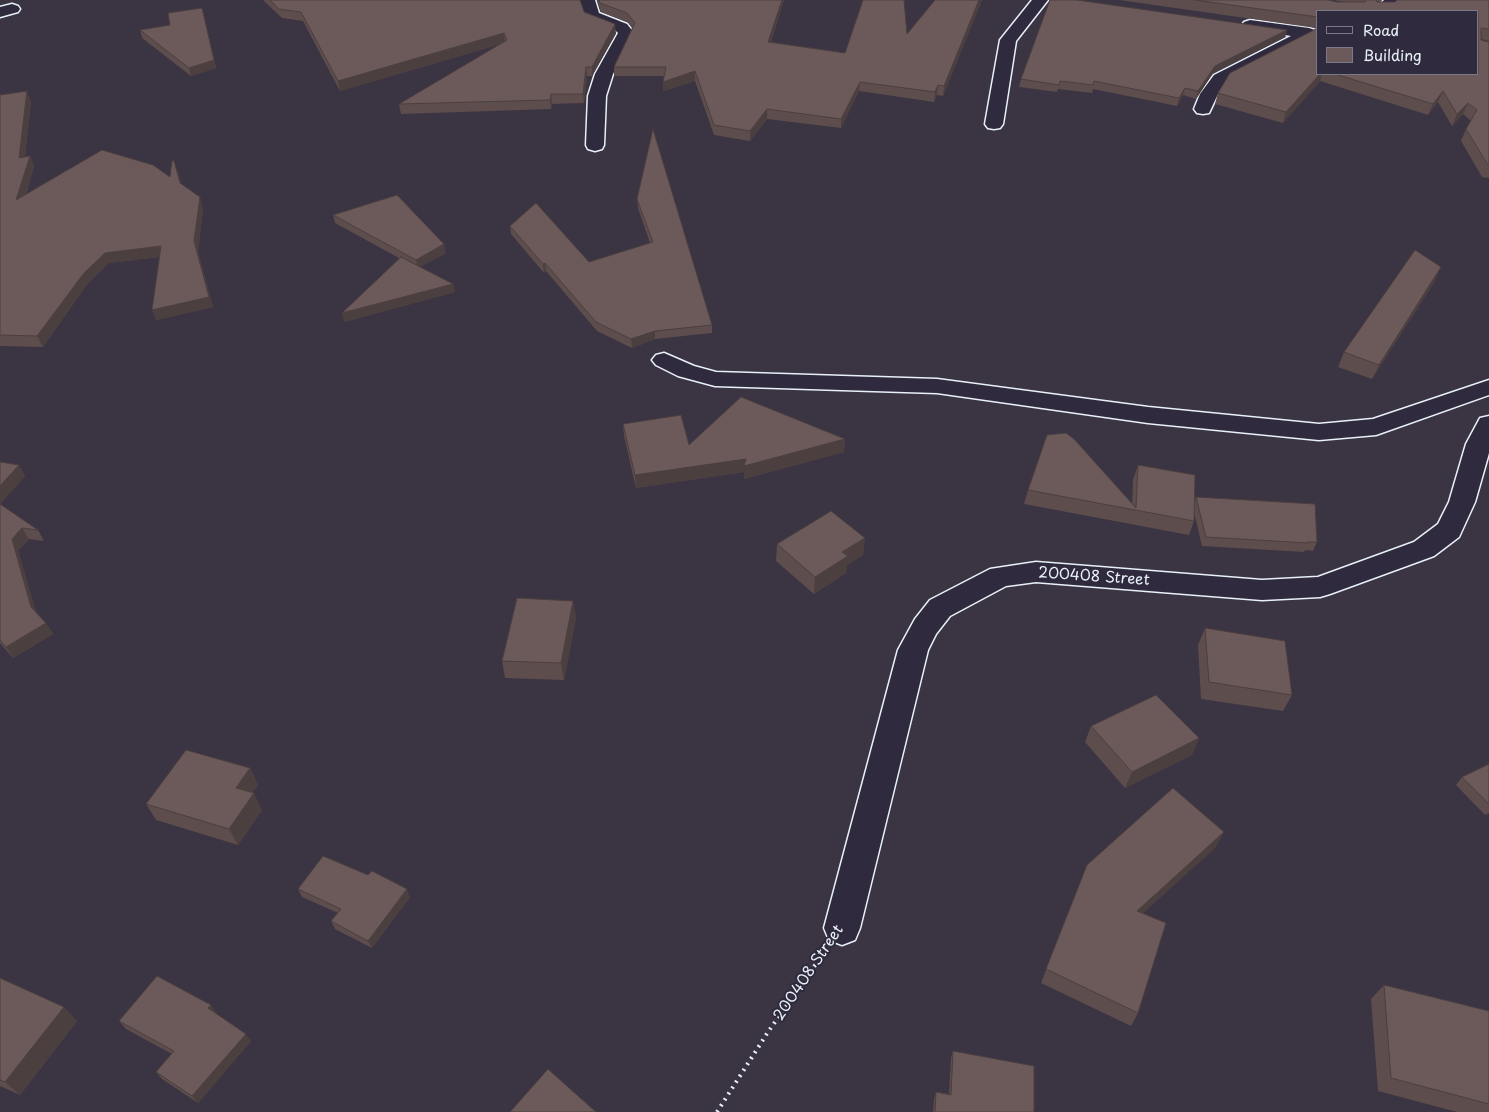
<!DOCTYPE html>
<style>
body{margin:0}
#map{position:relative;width:1489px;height:1112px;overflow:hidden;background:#3b3443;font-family:"Playpen Sans",sans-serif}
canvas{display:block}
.legend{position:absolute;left:1316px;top:10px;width:162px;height:65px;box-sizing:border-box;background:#2f2a3d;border:1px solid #797a88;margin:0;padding:6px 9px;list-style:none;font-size:15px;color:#e8f1f8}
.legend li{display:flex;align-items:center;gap:10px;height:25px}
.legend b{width:25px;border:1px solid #797a88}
</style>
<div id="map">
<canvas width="1489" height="1112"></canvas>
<ul class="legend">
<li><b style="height:6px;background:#2f2a3d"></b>Road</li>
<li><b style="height:14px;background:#6c5a5a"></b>Building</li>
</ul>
</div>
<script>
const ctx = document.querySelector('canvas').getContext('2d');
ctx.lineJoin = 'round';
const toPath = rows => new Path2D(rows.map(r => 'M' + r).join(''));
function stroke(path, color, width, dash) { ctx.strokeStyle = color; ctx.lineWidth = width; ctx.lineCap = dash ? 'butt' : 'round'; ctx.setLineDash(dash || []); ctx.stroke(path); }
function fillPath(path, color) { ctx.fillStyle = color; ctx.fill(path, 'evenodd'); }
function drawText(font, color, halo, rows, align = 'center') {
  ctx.font = font + ' "Playpen Sans",sans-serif'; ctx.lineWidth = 4; ctx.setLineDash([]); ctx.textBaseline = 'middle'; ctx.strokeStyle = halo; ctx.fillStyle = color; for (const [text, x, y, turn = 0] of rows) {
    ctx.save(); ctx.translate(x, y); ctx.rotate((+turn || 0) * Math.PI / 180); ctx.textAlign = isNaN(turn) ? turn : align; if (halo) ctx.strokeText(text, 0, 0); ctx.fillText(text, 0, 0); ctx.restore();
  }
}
const street = toPath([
 [579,0,595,0,599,13,627,24,634,33,613,74,606,96,604,145,602,149,595,151,588,149,586,145,588,96,595,74,618,33,615,30,586,19,579,0],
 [1032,0,1048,0,1016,41,1003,124,1000,128,994,129,988,128,985,124,1000,40,1032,0],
 [1384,0,1401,0,1391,11,1374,11,1384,0],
 [12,4,18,6,20,9,18,12,0,17,0,7,12,4],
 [1250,20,1309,28,1315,30,1317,33,1315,36,1226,83,1218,94,1209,113,1203,114,1197,113,1194,109,1200,94,1214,75,1291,36,1244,28,1242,25,1244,22,1250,20],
 [664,353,694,366,716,372,937,379,1148,407,1319,424,1373,419,1489,380,1489,395,1376,435,1319,440,1148,423,937,393,715,386,678,376,656,365,652,360,656,355,664,353],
 [1489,416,1489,453,1475,502,1459,537,1434,556,1330,594,1320,597,1262,600,1036,582,1006,586,950,616,936,634,928,650,860,928,855,940,842,945,829,940,824,928,898,650,915,619,930,600,990,569,1036,562,1262,580,1318,577,1414,542,1438,524,1449,502,1466,444,1480,418,1489,416]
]);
stroke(street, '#e8f1f8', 3);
stroke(toPath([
 [717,1112,768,1032,818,961]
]), '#e8f1f8', 4, [2, 5]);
fillPath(street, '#2f2a3d');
fillPath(toPath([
 [263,0,580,0,584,12,616,33,592,76,587,76,584,103,552,104,551,109,401,114,399,104,501,44,340,91,303,21,282,18],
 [597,0,784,0,771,42,845,53,907,34,982,0,943,96,937,95,934,102,859,91,841,128,767,119,750,141,714,135,695,81,663,91,664,76,614,76,614,67,632,28,628,22,601,12],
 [1119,0,1328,0,1337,2,1343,2,1334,0,1382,0,1380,2,1395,2,1489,0,1489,41,1481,39,1481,40,1489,42,1489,178,1482,177,1461,141,1466,129,1471,121,1463,114,1452,126,1438,102,1428,115,1320,81,1283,123,1215,104,1218,93,1316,29,1316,28],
 [1318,11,1478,74,1318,74],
 [202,8,216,68,191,76,142,38,140,30,170,25],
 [1287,30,1285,37,1213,73,1196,99,1183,95,1177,106,1093,89,1092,93,1058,89,1057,92,1019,87,1021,79],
 [0,95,31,101,25,157,30,156,34,166,26,195,170,177,178,171,181,184,203,208,198,252,213,307,156,320,159,257,109,263,88,283,43,347,0,346],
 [637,199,712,325,712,333,655,339,632,348,597,331,546,271,544,273,511,234,510,226,589,262,650,243,638,208],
 [333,215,446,253,420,267,453,284,455,292,344,322,399,258,335,223],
 [1435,281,1372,379,1338,367,1344,352],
 [623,424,689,445,845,439,844,452,744,479,744,472,636,488,624,436],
 [0,462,19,465,25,476,0,504,38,530,44,541,29,539,18,550,36,613,46,623,53,634,13,658,0,643],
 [1138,465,1195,501,1196,497,1317,542,1313,551,1305,550,1304,552,1202,546,1194,512,1194,521,1189,535,1024,504,1028,490,1132,504,1133,480],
 [865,538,863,555,847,565,846,573,814,594,776,561,777,544],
 [573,601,576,618,564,680,505,678,502,661],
 [1205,628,1292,695,1283,711,1201,699,1198,645],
 [1091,726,1199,738,1192,755,1125,788,1085,742],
 [1489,764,1489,813,1485,815,1456,785,1462,777],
 [250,768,258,785,252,793,262,810,238,845,156,820,146,804],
 [1216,847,1143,913,1138,1013,1131,1026,1041,983,1087,865],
 [368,875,410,897,372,948,335,929,331,921,338,913,302,897,298,889],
 [0,978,77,1021,20,1095,0,1086],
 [1384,985,1489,1011,1489,1112,1457,1112,1378,1091,1371,999],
 [216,1012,215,1013,251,1041,198,1103,162,1079,156,1072,172,1054,126,1029,119,1021],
 [953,1051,1034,1112,933,1112,934,1099,936,1092,949,1094,951,1058]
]), '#5d4d4d');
fillPath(toPath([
 [782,0,784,0,768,51,768,42],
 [979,0,982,0,943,96,944,86],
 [202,8,216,68,191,76,189,68],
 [615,24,616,33,592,76,592,67],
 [1287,30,1285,37,1213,73,1196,99,1198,91,1215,66],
 [504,33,505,43,340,91,338,81],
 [586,67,587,76,584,103,583,94],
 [695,71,695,81,663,91,663,82],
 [1320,74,1322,74,1320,81,1283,123,1286,112],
 [860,82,859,91,841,128,841,119],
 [938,85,937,95,934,102,935,92],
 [1185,88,1183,95,1177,106,1179,98],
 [27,91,31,101,24,168,19,158],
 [1443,91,1438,102,1428,115,1433,104],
 [551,94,552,104,551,109,550,100],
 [1468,103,1463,114,1452,126,1457,114],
 [767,109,767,119,750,141,750,131],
 [30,156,34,166,21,211,16,200],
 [174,161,178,171,183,193,180,183],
 [200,197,203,208,198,252,213,307,156,320,152,310,194,241],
 [444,244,446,253,418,268,416,260],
 [161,246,165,256,109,263,88,283,43,347,37,336,84,273,105,253],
 [545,263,546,271,544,273,543,264],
 [1441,267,1435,281,1372,379,1379,365],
 [453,284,455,292,344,322,342,313],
 [655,331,655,339,632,348,631,339],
 [845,439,844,452,744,479,744,472,636,488,635,475],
 [19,465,25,476,0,504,0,486],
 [22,528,29,539,18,550,38,618,31,607,12,539],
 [865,538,863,555,847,565,846,573,814,594,815,577,842,552],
 [573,601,576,618,564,680,561,663],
 [46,623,53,634,13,658,6,647],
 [1199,738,1192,755,1125,788,1132,772],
 [250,768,258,785,244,804,236,788],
 [254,793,262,810,238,845,229,829],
 [1224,832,1216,847,1130,925,1137,911],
 [407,889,410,897,372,948,368,941],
 [211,1005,216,1012,213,1016,208,1008],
 [64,1007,77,1021,20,1095,5,1082],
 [246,1034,251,1041,198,1103,192,1096]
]), '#4c3f3f');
const building = toPath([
 [270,0,580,0,584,12,615,24,592,67,586,67,583,94,551,94,550,100,399,104,507,40,504,33,338,81,301,12,279,9,270,0],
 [599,0,782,0,768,42,845,53,863,0,904,0,907,34,935,0,979,0,944,86,938,85,935,92,860,82,841,119,767,109,750,131,714,125,695,71,663,82,666,67,614,67,635,23,627,13,600,3,599,0],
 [1050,0,1077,0,1287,30,1215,66,1198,91,1185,88,1179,98,1094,81,1093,85,1060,81,1059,85,1021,79,1050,0],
 [1195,0,1328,0,1337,2,1364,2,1366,1,1365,0,1376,0,1377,2,1395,2,1397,0,1489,0,1489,29,1481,28,1481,40,1489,42,1489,165,1488,165,1466,129,1477,110,1468,103,1457,114,1443,91,1433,104,1335,74,1478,74,1478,11,1318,11,1318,17,1195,0],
 [202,8,214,60,189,68,140,30,170,25,168,13,202,8],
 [1318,28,1318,74,1320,74,1286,112,1218,93,1230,73,1318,28],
 [27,91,19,158,30,156,16,200,102,150,153,165,170,177,172,161,174,161,180,183,200,197,194,241,209,297,152,310,161,246,105,253,84,273,37,336,0,335,0,95,27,91],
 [653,129,712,325,655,331,631,339,596,322,545,263,543,264,510,226,536,203,589,262,653,242,637,199,653,129],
 [397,195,444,244,416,260,333,215,397,195],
 [1415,250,1441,267,1379,365,1344,352,1415,250],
 [401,257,453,284,342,313,401,257],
 [741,397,845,439,744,466,746,459,635,475,623,424,681,415,689,445,741,397],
 [1066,433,1074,439,1136,508,1138,465,1195,475,1194,521,1028,490,1047,435,1066,433],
 [0,462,19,465,0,486,0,462],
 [1196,497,1315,504,1317,542,1307,542,1308,543,1206,537,1196,497],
 [0,504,38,530,22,528,12,539,31,607,46,623,6,647,0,640,0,504],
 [831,511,865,538,842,552,848,556,815,577,777,544,831,511],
 [517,598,573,601,561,663,502,661,517,598],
 [1205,628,1285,641,1292,695,1209,682,1205,628],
 [1156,695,1199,738,1132,772,1091,726,1156,695],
 [186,750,250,768,236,788,254,793,229,829,146,804,186,750],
 [1489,764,1489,804,1462,777,1489,764],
 [1173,788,1224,832,1137,911,1166,923,1138,1013,1046,969,1087,865,1173,788],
 [323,856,368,875,372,871,407,889,368,941,331,921,341,909,298,889,323,856],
 [157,976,211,1005,208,1008,246,1034,192,1096,156,1072,174,1051,119,1021,157,976],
 [0,978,64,1007,5,1082,0,1080,0,978],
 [1384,985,1489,1011,1489,1104,1391,1078,1384,985],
 [953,1051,1034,1066,1034,1112,935,1112,936,1092,951,1095,953,1051],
 [548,1069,596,1112,510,1112,548,1069]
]);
fillPath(building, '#6c5a5a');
stroke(building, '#4c3f3f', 1);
drawText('15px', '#e8f1f8', '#2f2a3d', [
 ["200408 Street",1094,577,4],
 ["200408 Street",809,973,-56]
]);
</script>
